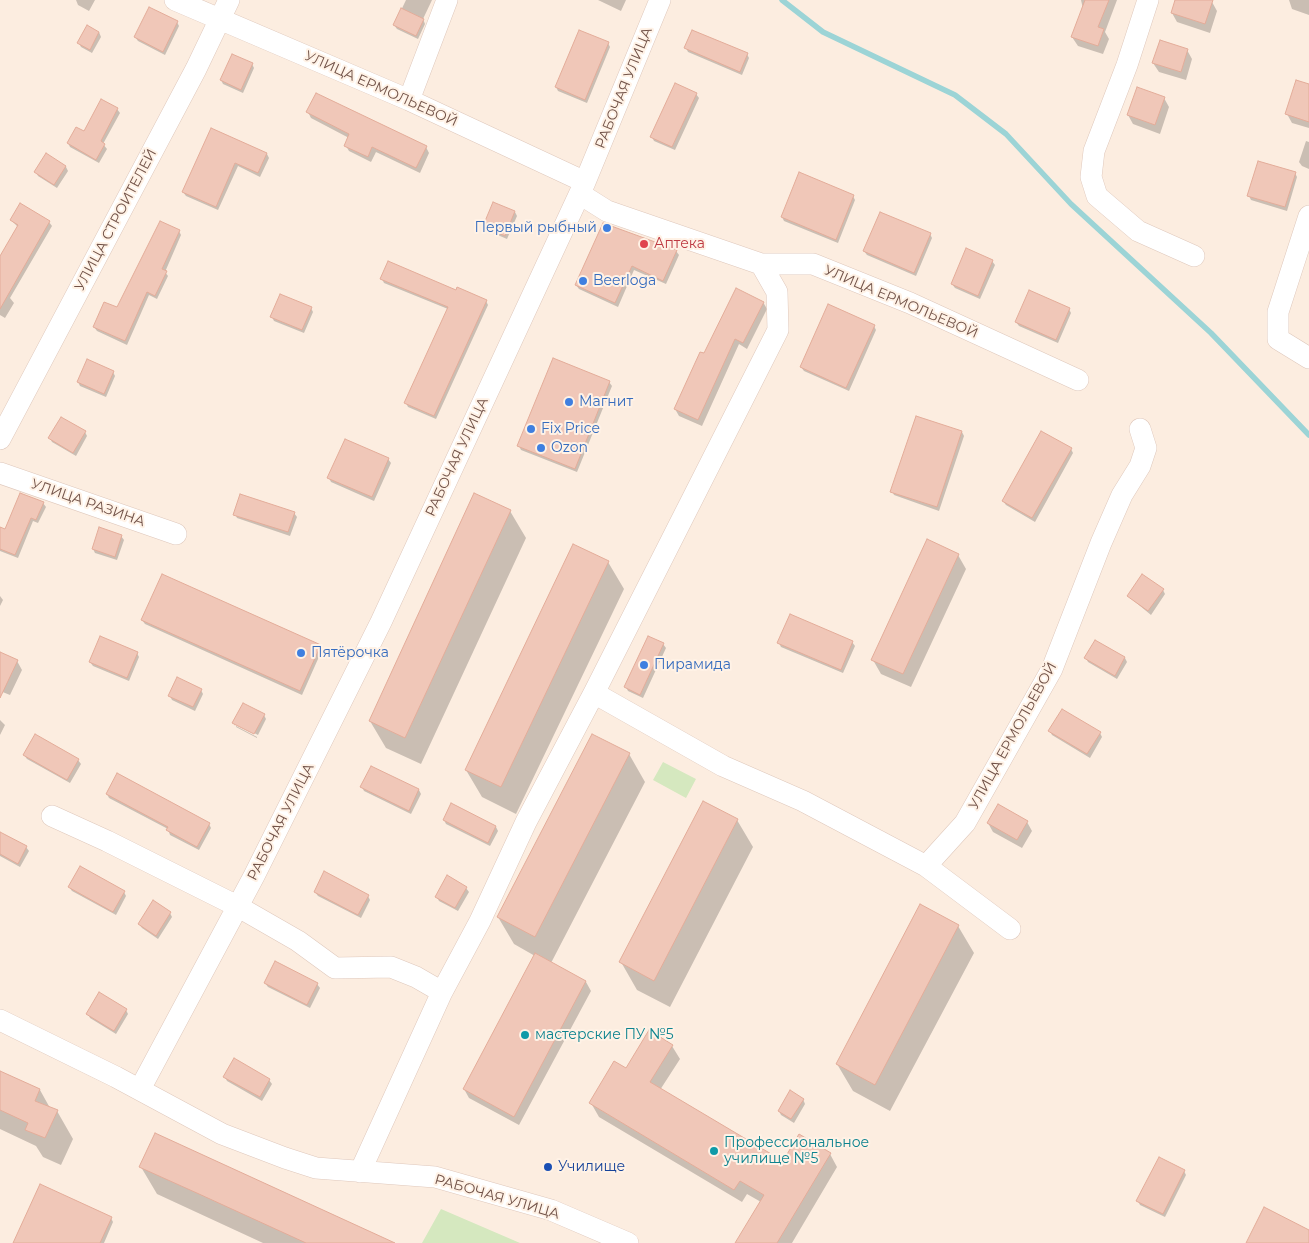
<!DOCTYPE html>
<meta charset="utf-8">
<style>
body{margin:0}
canvas{display:block;background:#fcede0}
</style>
<canvas width="1309" height="1243"></canvas>
<script>
const ctx = document.querySelector('canvas').getContext('2d');
ctx.lineJoin = 'round';
function fillPath(path, color) { ctx.fillStyle = color; ctx.fill(path, 'evenodd'); }
const toPath = rows => new Path2D(rows.map(r => 'M' + r).join(''));
function stroke(path, color, width, dash) { ctx.strokeStyle = color; ctx.lineWidth = width; ctx.lineCap = dash ? 'butt' : 'round'; ctx.setLineDash(dash || []); ctx.stroke(path); }
function drawText(font, color, halo, rows, align = 'center') {
  ctx.font = font + ' Montserrat,sans-serif'; ctx.lineWidth = 4; ctx.setLineDash([]); ctx.textBaseline = 'middle'; ctx.strokeStyle = halo; ctx.fillStyle = color; for (const [text, x, y, turn = 0] of rows) {
    ctx.save(); ctx.translate(x, y); ctx.rotate((+turn || 0) * Math.PI / 180); ctx.textAlign = isNaN(turn) ? turn : align; if (halo) ctx.strokeText(text, 0, 0); ctx.fillText(text, 0, 0); ctx.restore();
  }
}
fillPath(toPath([
 [663,762,696,779,686,798,653,780],
 [441,1209,520,1243,422,1243]
]), '#d5e8bf');
fillPath(toPath([
 [76,0,95,0,89,11,78,5],
 [406,0,432,0,423,19,425,24,418,39,397,29,394,25],
 [598,0,626,0,621,11],
 [1081,0,1117,0,1105,32,1109,39,1103,54,1078,46,1072,37,1083,9],
 [1176,0,1212,2,1217,11,1210,33,1177,22,1172,13],
 [1289,0,1309,0,1309,15,1292,9],
 [177,22,179,26,165,55,138,41,135,37],
 [99,32,101,37,92,53,81,47,79,43],
 [608,43,610,47,587,103,558,91,556,87],
 [686,48,747,54,749,58,742,75,688,52],
 [1187,50,1192,59,1186,80,1159,72,1153,63],
 [252,64,254,68,243,93,223,84,221,80],
 [1309,86,1309,128,1292,123,1287,114],
 [696,94,699,98,675,150,654,141,652,137],
 [1164,98,1169,107,1160,134,1133,124,1128,115],
 [117,109,120,113,103,144,107,149,99,163,70,147,68,143],
 [308,112,426,147,429,153,420,173,376,152,371,162,349,151,346,146,349,138,311,118],
 [212,129,267,154,269,158,260,177,238,166,218,210,186,196,183,192],
 [1306,141,1309,142,1309,169,1302,166,1299,162],
 [47,155,66,167,68,171,57,188,38,176,36,172],
 [1295,173,1297,177,1287,211,1251,200,1249,196],
 [853,196,855,200,838,243,784,221,782,217],
 [494,203,515,212,517,216,507,239,486,230,484,226],
 [11,220,49,222,52,226,10,298,14,303,5,318,0,315,0,258,18,227],
 [604,224,676,251,679,255,666,284,634,270,618,307,579,289,576,285],
 [179,231,181,235,165,272,168,276,157,299,149,295,127,345,97,331,94,327,118,309],
 [930,234,932,238,916,276,867,255,864,251],
 [992,261,995,265,980,299,955,288,952,284],
 [382,279,456,292,486,301,488,305,436,419,408,407,406,403,448,309,384,283],
 [763,302,767,309,747,349,739,344,702,426,679,416,675,409],
 [311,308,313,312,304,333,274,321,272,317],
 [1069,309,1071,313,1058,343,1019,326,1016,322],
 [874,326,876,330,849,391,804,371,801,367],
 [113,372,115,376,106,397,80,386,78,382],
 [609,382,612,386,577,472,521,450,519,446],
 [917,417,962,432,964,436,939,511,894,495,892,491],
 [85,432,87,436,76,456,52,442,50,438],
 [1071,449,1073,453,1035,522,1006,505,1003,501],
 [388,459,391,463,374,501,331,482,329,478],
 [43,503,46,507,38,523,33,521,18,558,0,551,0,530,6,530],
 [510,511,526,538,421,764,386,748,370,721],
 [294,513,297,517,290,536,237,518,235,514],
 [121,536,124,540,117,560,95,553,93,549],
 [958,555,966,569,911,687,881,674,873,660],
 [608,562,624,589,516,814,482,797,466,770],
 [1163,590,1165,594,1151,615,1128,596],
 [0,596,3,600,0,606],
 [142,620,320,646,322,650,302,695,145,624],
 [852,642,855,646,843,673,781,647,779,643],
 [1095,642,1125,658,1127,662,1117,679,1088,662,1086,658],
 [663,644,666,648,643,698,628,691,626,687],
 [0,653,17,661,22,670,10,695,0,691],
 [137,653,139,657,129,681,93,666,90,662],
 [201,690,203,694,195,711,172,700,170,696],
 [264,715,266,719,258,735,235,723,235,726,234,723],
 [0,720,5,725,0,735],
 [236,726,257,737,257,738,236,727],
 [1050,731,1100,733,1102,737,1090,758,1052,735],
 [629,754,645,782,551,963,586,982,591,991,519,1125,469,1098,464,1089,535,956,514,944,498,917],
 [24,755,78,760,81,764,70,783,27,759],
 [371,767,419,790,421,794,411,814,364,791,362,787],
 [107,794,209,824,211,828,199,850,170,835,168,829,109,798],
 [452,805,496,827,498,831,490,846,446,824,444,820],
 [737,820,753,847,670,1007,637,990,621,962],
 [1027,822,1032,831,1022,848,993,832,988,823],
 [0,833,26,847,29,851,20,867,0,856],
 [69,887,124,892,126,896,116,915,72,891],
 [466,888,469,892,458,911,439,901,437,897],
 [315,892,368,896,370,900,361,918,318,896],
 [170,913,172,917,158,939,142,928,139,924],
 [958,926,974,953,890,1111,853,1091,837,1064],
 [276,963,317,984,320,988,310,1008,268,987,265,983],
 [126,1010,128,1014,116,1034,90,1018,88,1014],
 [672,1046,680,1059,660,1090,783,1163,830,1154,837,1167,792,1243,737,1243,761,1202,747,1194,742,1202,599,1117,591,1103,626,1070],
 [0,1073,40,1090,50,1108,57,1111,73,1139,61,1165,43,1157,36,1146,0,1129],
 [225,1077,269,1080,272,1084,262,1101,227,1081],
 [803,1099,805,1104,794,1123,781,1115,779,1111],
 [141,1167,385,1243,263,1243,157,1194],
 [1184,1171,1186,1175,1165,1217,1140,1205,1138,1201],
 [111,1218,113,1222,104,1243,14,1243]
]), '#0003');
stroke(toPath([
 [782,0,823,32,955,95,1006,134,1071,204,1211,333,1309,435]
]), '#9cd4d6', 5.5);
const building = toPath([
 [1085,0,1109,0,1098,27,1104,29,1098,46,1071,37,1085,0],
 [1175,0,1213,0,1205,24,1171,13,1175,0],
 [149,7,178,21,163,52,134,37,149,7],
 [401,8,424,19,416,36,393,25,401,8],
 [87,25,99,32,90,50,77,43,87,25],
 [579,30,609,42,585,100,555,87,579,30],
 [692,30,748,53,740,72,684,48,692,30],
 [1160,40,1188,49,1181,72,1152,63,1160,40],
 [232,54,253,63,241,90,220,80,232,54],
 [1296,80,1309,84,1309,122,1285,114,1296,80],
 [675,83,697,93,672,147,650,137,675,83],
 [1137,87,1165,97,1155,125,1127,115,1137,87],
 [316,93,427,146,416,168,372,147,368,157,344,146,349,134,306,112,316,93],
 [101,99,118,108,101,141,105,144,96,160,67,143,76,127,84,131,101,99],
 [211,128,267,153,258,173,235,163,216,207,182,192,211,128],
 [46,153,66,166,54,185,34,172,46,153],
 [1258,161,1296,172,1285,207,1247,196,1258,161],
 [799,172,854,195,836,240,781,217,799,172],
 [493,202,515,211,505,236,483,226,493,202],
 [20,203,50,221,0,309,0,256,18,225,10,220,20,203],
 [880,212,931,233,914,273,863,251,880,212],
 [160,221,180,230,162,269,167,271,155,296,147,292,125,341,93,327,104,302,117,307,160,221],
 [603,223,677,250,663,281,632,266,615,303,575,285,603,223],
 [966,248,993,260,978,296,951,284,966,248],
 [388,261,456,290,457,287,487,300,434,416,404,403,448,307,380,279,388,261],
 [736,288,764,302,743,343,735,339,698,420,674,409,700,352,704,353,736,288],
 [1029,290,1070,308,1056,340,1015,322,1029,290],
 [280,294,312,307,302,330,270,317,280,294],
 [828,304,875,325,846,388,800,367,828,304],
 [553,358,610,381,575,469,517,446,553,358],
 [87,359,114,371,104,394,77,382,87,359],
 [916,416,962,431,937,507,890,492,916,416],
 [61,417,86,431,73,453,48,438,61,417],
 [1041,431,1072,448,1032,518,1002,501,1041,431],
 [345,439,389,458,372,497,327,478,345,439],
 [20,493,44,502,36,520,31,518,15,555,0,549,0,527,5,529,20,493],
 [474,493,511,510,405,738,369,721,474,493],
 [240,494,295,512,288,532,233,515,240,494],
 [99,527,122,535,115,557,92,549,99,527],
 [927,539,959,554,903,674,871,660,927,539],
 [573,544,609,561,501,787,465,770,573,544],
 [162,574,321,645,300,691,141,620,162,574],
 [1142,574,1164,589,1148,611,1127,596,1142,574],
 [790,614,853,641,841,670,777,643,790,614],
 [100,636,138,652,127,678,89,662,100,636],
 [648,636,664,643,640,695,624,687,648,636],
 [1095,640,1125,657,1115,676,1084,658,1095,640],
 [0,652,18,660,0,698,0,652],
 [177,677,202,689,193,707,168,696,177,677],
 [243,703,265,714,254,734,232,723,243,703],
 [1062,709,1101,732,1087,754,1048,731,1062,709],
 [35,734,79,759,67,780,23,755,35,734],
 [592,734,630,753,535,937,497,917,592,734],
 [371,766,419,789,409,811,360,787,371,766],
 [117,773,210,823,197,847,166,830,168,827,106,794,117,773],
 [703,801,738,819,654,981,619,962,703,801],
 [451,803,496,826,488,843,443,820,451,803],
 [998,804,1028,821,1017,840,987,823,998,804],
 [0,832,27,846,18,864,0,854,0,832],
 [80,866,125,891,113,912,68,887,80,866],
 [324,871,369,895,358,915,314,892,324,871],
 [447,875,467,887,455,908,435,897,447,875],
 [153,900,171,912,156,936,138,924,153,900],
 [920,904,959,925,875,1085,836,1064,920,904],
 [535,953,586,981,514,1117,463,1089,535,953],
 [275,961,318,983,307,1005,264,983,275,961],
 [99,992,127,1009,114,1031,86,1014,99,992],
 [649,1030,673,1045,650,1082,783,1161,799,1134,831,1153,777,1243,735,1243,764,1195,740,1181,734,1190,589,1103,614,1061,626,1068,649,1030],
 [234,1058,270,1079,260,1097,223,1077,234,1058],
 [0,1071,40,1089,35,1101,58,1110,45,1138,25,1130,28,1123,0,1110,0,1071],
 [790,1090,804,1099,791,1119,778,1111,790,1090],
 [155,1133,395,1243,306,1243,199,1194,139,1167,155,1133],
 [1159,1157,1185,1170,1163,1214,1136,1201,1159,1157],
 [40,1184,112,1217,100,1243,13,1243,40,1184],
 [1264,1207,1309,1230,1309,1243,1246,1243,1264,1207]
]);
fillPath(building, '#f0c7b8');
stroke(building, '#e3ac99', 1);
const minor = toPath([
 [175,0,409,100,585,182],
 [1148,0,1127,65,1094,151,1091,177,1097,196,1138,231,1194,256],
 [409,100,447,0],
 [580,194,607,211,761,264,813,264,910,303,1078,380],
 [1309,216,1278,312,1278,339,1309,358],
 [0,439,196,69,229,0],
 [0,473,176,534],
 [594,693,723,766,803,801,926,866,1010,929],
 [52,816,107,841,237,906,298,941,335,968,391,967,416,977,442,992],
 [926,866,965,823,1052,669,1101,543,1122,495,1140,466,1146,448,1140,429],
 [0,1020,116,1077,222,1134,285,1158,316,1168,435,1177,551,1210,628,1243],
 [140,1089,254,876,381,622,585,182,660,0],
 [360,1172,442,992,480,921,526,822,594,693,778,330,777,292,761,264]
]);
stroke(minor, '#dfc8bc', 22);
stroke(minor, '#fff', 21);
for (const [x, y, r, color] of [
 [607,228,5,"#3f7fe0"],
 [644,244,5,"#e0444e"],
 [583,281,5,"#3f7fe0"],
 [569,402,5,"#3f7fe0"],
 [531,429,5,"#3f7fe0"],
 [541,448,5,"#3f7fe0"],
 [301,653,5,"#3f7fe0"],
 [644,665,5,"#3f7fe0"],
 [525,1035,5,"#0f9aa8"],
 [714,1151,5,"#0f9aa8"],
 [548,1167,5,"#1a4fb4"]
]) { const dot = new Path2D(); dot.arc(x, y, r, 0, 2 * Math.PI); ctx.fillStyle = color; ctx.fill(dot); stroke(dot, '#fff2e6', 2); }
drawText('14px', '#715248', '#fff2e6', [
 ["РАБОЧАЯ УЛИЦА",624,88,-68],
 ["УЛИЦА ЕРМОЛЬЕВОЙ",381,89,24],
 ["УЛИЦА СТРОИТЕЛЕЙ",116,220,-62],
 ["УЛИЦА ЕРМОЛЬЕВОЙ",901,302,23],
 ["РАБОЧАЯ УЛИЦА",457,457,-65],
 ["УЛИЦА РАЗИНА",88,503,19],
 ["УЛИЦА ЕРМОЛЬЕВОЙ",1013,736,-61],
 ["РАБОЧАЯ УЛИЦА",281,822,-63],
 ["РАБОЧАЯ УЛИЦА",497,1197,16]
]);
drawText('14px', '#366cbe', '#fff2e6', [
 ["Первый рыбный",597,228,"right"],
 ["Beerloga",593,281],
 ["Магнит",579,402],
 ["Fix Price",541,429],
 ["Ozon",551,448],
 ["Пятёрочка",311,653],
 ["Пирамида",654,665]
], 'left');
drawText('14px', '#be3a42', '#fff2e6', [
 ["Аптека",654,244]
], 'left');
drawText('14px', '#0d838f', '#fff2e6', [
 ["мастерские ПУ №5",535,1035],
 ["Профессиональное",724,1143],
 ["училище №5",724,1159]
], 'left');
drawText('14px', '#164399', '#fff2e6', [
 ["Училище",558,1167]
], 'left');
</script>
